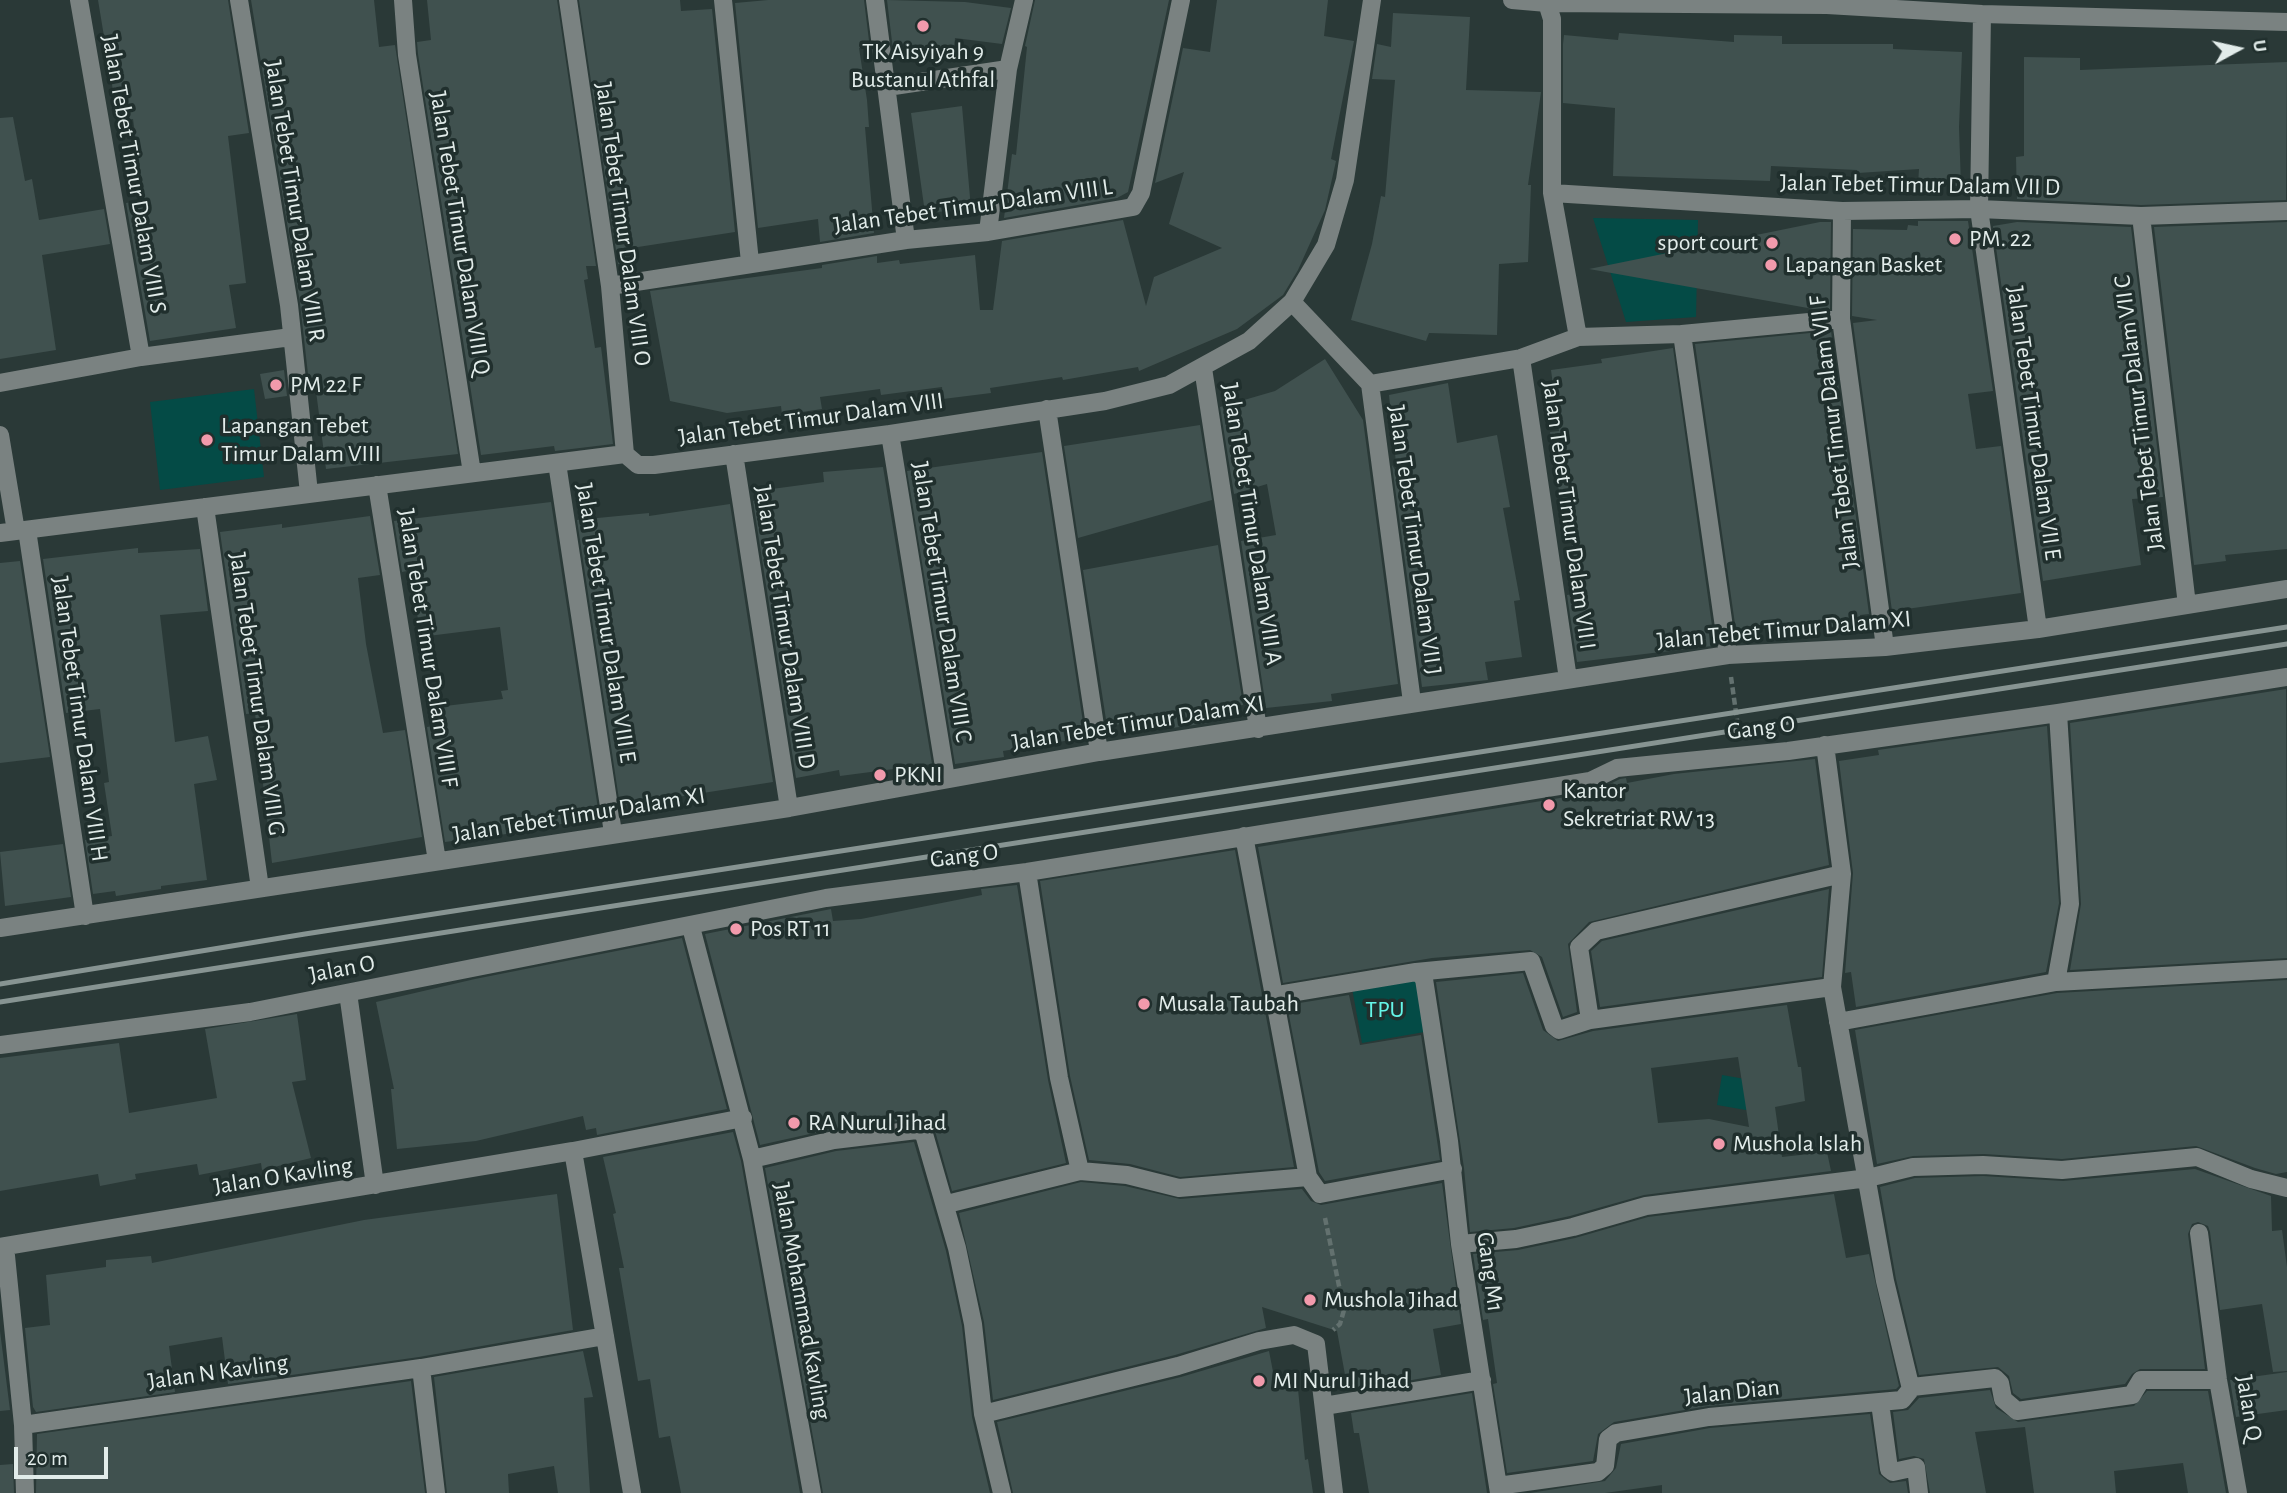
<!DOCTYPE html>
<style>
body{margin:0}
#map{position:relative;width:2287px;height:1493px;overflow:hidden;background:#2a3937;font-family:"Alegreya Sans",sans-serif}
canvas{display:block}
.north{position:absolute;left:2203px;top:14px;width:70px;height:70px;-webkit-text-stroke:5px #202f2d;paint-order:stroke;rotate:82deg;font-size:19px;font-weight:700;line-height:28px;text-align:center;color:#e2ecea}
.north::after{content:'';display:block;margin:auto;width:24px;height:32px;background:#e2ecea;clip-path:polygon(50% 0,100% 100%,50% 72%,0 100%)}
.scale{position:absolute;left:14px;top:1447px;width:94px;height:32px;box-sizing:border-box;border:4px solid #e2ecea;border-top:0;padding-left:9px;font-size:21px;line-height:24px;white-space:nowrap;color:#e2ecea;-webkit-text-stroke:5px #202f2d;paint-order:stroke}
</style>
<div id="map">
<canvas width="2287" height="1493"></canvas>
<div class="north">U</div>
<div class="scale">20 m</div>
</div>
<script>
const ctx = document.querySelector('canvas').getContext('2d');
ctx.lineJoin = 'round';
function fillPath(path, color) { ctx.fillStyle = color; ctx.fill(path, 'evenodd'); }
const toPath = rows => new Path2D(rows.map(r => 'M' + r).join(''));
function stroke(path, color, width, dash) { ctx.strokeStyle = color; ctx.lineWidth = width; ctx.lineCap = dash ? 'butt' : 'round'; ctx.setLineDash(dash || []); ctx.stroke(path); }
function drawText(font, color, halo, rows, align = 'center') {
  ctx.font = font + ' "Alegreya Sans",sans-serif'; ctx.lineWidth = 7; ctx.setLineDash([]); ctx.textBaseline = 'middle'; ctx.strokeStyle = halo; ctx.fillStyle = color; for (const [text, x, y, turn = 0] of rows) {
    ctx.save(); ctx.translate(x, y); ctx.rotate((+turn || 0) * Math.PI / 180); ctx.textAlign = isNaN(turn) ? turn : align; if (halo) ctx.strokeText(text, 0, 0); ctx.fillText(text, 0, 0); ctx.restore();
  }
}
fillPath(toPath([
 [1593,218,1698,220,1696,317,1626,322],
 [254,389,264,477,160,490,150,402],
 [1419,975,1430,1031,1362,1043,1352,988],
 [1722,1075,1768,1083,1763,1113,1717,1105]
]), '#044b46');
fillPath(toPath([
 [98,0,228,0,249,133,228,136,246,283,229,285,236,328,150,341,126,203,144,200,133,119,118,121],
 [251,0,374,0,379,47,395,45,458,454,326,469,316,391,310,392,300,303],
 [427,0,557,0,596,266,586,266,588,279,584,280,595,348,601,347,613,444,555,451,554,446,481,455,418,54,417,42,431,40],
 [579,0,680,0,681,11,712,9,735,232,625,249,627,264,618,264],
 [768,0,864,0,870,49,859,48,867,100,869,127,865,127,874,233,820,242,818,219,758,228,735,3],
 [887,0,965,2,1011,8,1002,44,955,38,954,52,893,50],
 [1035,0,1169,0,1128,192,1117,198,1004,218,1012,154,1016,155,1027,47,1025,46],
 [1217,0,1328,0,1324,36,1354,41,1331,159,1336,161,1325,210,1298,270,1283,295,1237,329,1139,371,1138,367,1063,380,1062,377,990,388,991,393,943,399,942,387,881,395,880,389,820,397,822,409,782,415,781,406,727,413,670,401,650,291,822,268,822,265,877,256,877,263,899,260,900,264,975,255,980,310,993,310,1002,241,1123,220,1146,306,1154,277,1222,248,1169,224,1184,172,1155,183,1183,48,1210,52],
 [1393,13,1470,17,1466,90,1541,92,1528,185,1531,185,1528,262,1499,264,1497,335,1429,333,1426,341,1351,320,1372,244,1381,196,1385,197,1395,80,1372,79,1377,44,1391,47],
 [1619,33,1734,42,1734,35,1782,36,1782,44,1893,44,1893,49,1962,52,1959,127,1961,186,1918,185,1919,169,1858,173,1857,170,1771,166,1770,181,1613,176,1615,108,1563,103,1563,44,1564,35,1618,40],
 [2024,57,2080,58,2080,70,2287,62,2286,200,2141,205,2017,199,2016,157,2024,156],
 [962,106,971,209,925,213,911,113],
 [13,117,25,181,32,179,39,220,104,209,110,244,42,255,56,350,0,359,0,118],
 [1918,221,1968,221,1993,391,1968,394,1976,449,2001,446,2021,593,1892,611,1853,323,1877,320,1852,316,1853,229,1907,230,1908,225,1918,226],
 [1820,222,1831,222,1830,309,1819,310,1589,269],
 [2017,222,2131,227,2163,497,2132,499,2141,565,2043,581,1993,226],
 [2287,222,2287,549,2225,555,2226,561,2194,565,2154,227],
 [1831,331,1869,614,1860,615,1861,623,1807,630,1807,623,1736,631,1695,344],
 [1673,348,1713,633,1710,634,1712,646,1577,662,1567,595,1579,593,1570,530,1565,531,1550,432,1559,431,1551,370,1602,363,1601,359],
 [1325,359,1363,420,1398,684,1331,694,1332,701,1266,708,1241,541,1276,535,1267,484,1234,494,1220,407,1275,391],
 [284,370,287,396,265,399,260,374],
 [1448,383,1457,443,1497,435,1510,507,1503,508,1520,600,1514,601,1522,657,1485,662,1488,680,1422,687,1392,465,1397,473,1389,395],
 [1200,425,1212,500,1078,538,1064,446],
 [1042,452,1084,729,1081,730,1083,738,1003,751,1004,757,955,764,907,471],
 [883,467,932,764,840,776,839,770,796,778,753,501,759,500,757,491,824,482,823,472],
 [551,502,598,809,592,810,593,818,514,833,445,842,427,727,439,725,437,707,503,699,501,691,508,690,500,627,420,637,412,570,402,572,394,521],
 [730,504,773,782,620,806,577,520,649,513,649,516],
 [370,516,380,575,358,578,366,644,383,733,405,730,422,837,272,863,255,713,246,714,220,532,282,524,282,528],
 [1218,545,1243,705,1206,709,1208,723,1172,728,1171,717,1107,726,1083,570],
 [138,548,138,553,200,549,208,611,160,615,175,742,208,736,217,780,194,784,207,880,161,886,161,889,116,896,115,891,93,894,85,840,112,836,104,783,109,782,100,709,66,713,43,559],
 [20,561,50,757,0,763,0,563],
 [2286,689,2287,958,2070,970,2081,904,2070,723],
 [2047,726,2059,903,2046,972,1856,1007,1851,972,1845,973,1853,873,1839,761,1879,755,1878,750],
 [1815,759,1829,865,1589,922,1568,944,1577,1012,1563,1017,1542,957,1530,950,1432,958,1283,983,1258,847,1603,791,1602,788,1620,779,1626,778,1627,783,1674,774],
 [63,844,71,897,5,906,0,852],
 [1235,850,1294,1167,1180,1177,1130,1164,1089,1160,1070,1076,1040,881],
 [1017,885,1048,1080,1066,1163,952,1191,935,1131,930,1124,916,1119,832,1129,760,1145,705,934,831,909,833,921,861,919,982,895,981,889],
 [1829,889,1822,977,1600,1007,1591,951,1602,941],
 [682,938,727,1109,597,1135,596,1128,586,1130,583,1116,476,1141,397,1149,391,1089,394,1089,376,1002,475,979],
 [1523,973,1543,1030,1558,1041,1593,1031,1787,1005,1798,1067,1801,1067,1805,1101,1775,1107,1782,1157,1827,1152,1831,1171,1644,1195,1570,1216,1514,1228,1470,1232,1464,1168,1436,982],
 [1738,1057,1749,1127,1709,1119,1658,1123,1651,1068],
 [2287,980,2287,1172,2276,1174,2255,1168,2196,1146,2062,1159,1984,1154,1913,1156,1877,1164,1855,1030,2057,993],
 [1349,995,1360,1045,1421,1035,1440,1160,1325,1181,1319,1172,1287,1005],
 [297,1014,306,1080,292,1082,311,1158,262,1170,261,1163,199,1175,197,1164,135,1174,136,1179,100,1186,98,1174,0,1191,0,1058,119,1043,129,1113,217,1098,205,1029],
 [733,1132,741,1161,800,1493,681,1493,670,1436,659,1438,650,1379,638,1381,619,1268,624,1268,613,1214,616,1213,603,1157],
 [914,1142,946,1251,962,1326,972,1417,990,1493,823,1493,765,1168,836,1151],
 [2195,1169,2271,1196,2272,1231,2282,1230,2287,1267,2287,1371,2273,1372,2262,1304,2220,1310,2210,1232,2208,1226,2198,1222,2192,1224,2188,1234,2205,1369,2140,1369,2132,1374,2125,1384,2021,1399,2013,1393,2009,1376,1998,1367,1919,1375,1896,1279,1880,1187,1915,1178,1983,1176,2063,1181],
 [1081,1182,1125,1186,1180,1199,1302,1189,1311,1201,1321,1205,1442,1183,1461,1324,1433,1329,1441,1375,1348,1391,1337,1331,1262,1307,1266,1328,1175,1355,993,1400,984,1322,959,1213],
 [557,1194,573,1330,419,1357,228,1384,222,1337,169,1346,175,1392,36,1412,33,1407,25,1328,50,1325,46,1275,106,1267,106,1260,151,1256,152,1263,364,1220],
 [1834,1194,1846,1258,1869,1254,1899,1386,1896,1389,1708,1406,1614,1422,1598,1434,1593,1461,1507,1473,1493,1384,1497,1383,1488,1319,1483,1320,1473,1254,1518,1250,1575,1238,1648,1217],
 [0,1331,10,1410,0,1411],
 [583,1351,593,1397,584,1398,590,1493,558,1493,554,1466,508,1474,509,1493,447,1493,434,1377],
 [1269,1351,1275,1382,1297,1379,1305,1460,1308,1459,1313,1493,1013,1493,997,1422,1181,1377],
 [2287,1372,2287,1410,2236,1417,2230,1380],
 [411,1381,425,1493,36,1493,37,1434],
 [1990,1390,1996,1408,2018,1422,2134,1406,2147,1391,2208,1391,2226,1493,2188,1493,2183,1463,2114,1471,2116,1493,2034,1493,2025,1427,1975,1432,1986,1493,1930,1493,1924,1459,1914,1456,1899,1459,1893,1412,1908,1410,1919,1398],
 [1472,1393,1487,1493,1369,1493,1359,1433,1354,1433,1351,1413],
 [1870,1414,1879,1474,1890,1483,1906,1481,1908,1493,1662,1493,1662,1485,1605,1493,1530,1493,1605,1481,1616,1468,1621,1444,1710,1428],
 [13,1464,14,1493,0,1493,0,1465]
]), '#40514f');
stroke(toPath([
 [1731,677,1739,734],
 [1325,1218,1344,1310,1340,1324,1333,1330]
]), '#63716f', 4.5, [7, 3.5]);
stroke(toPath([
 [79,0,141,357],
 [239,0,289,305,309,493],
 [403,0,407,55,472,473],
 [568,0,610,286,625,454],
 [723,0,750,262],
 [875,0,906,240],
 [1512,0,1547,3,1827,5,1982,14,2287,22],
 [1547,3,1552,19,1552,193,1578,337],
 [1982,14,1979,209,2038,629],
 [887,87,1008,69],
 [1552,193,1842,211,1979,209,2141,216,2287,211],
 [1842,211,1841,319,1885,647],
 [2141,216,2187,605],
 [988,232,1008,69,1024,0],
 [610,286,906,240,988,232,1133,207,1141,193,1181,0],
 [1292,302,1370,384],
 [1682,334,1728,655],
 [1521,358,1568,679],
 [1203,368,1258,729],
 [0,383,141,357,291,337],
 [1370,384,1521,358,1578,337,1682,334,1841,319],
 [1370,384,1412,702],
 [1047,409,1099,752],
 [890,434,946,779],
 [0,435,16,531],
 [734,454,789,808],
 [557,463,613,833],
 [377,485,437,861],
 [205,507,260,888],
 [27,530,85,916],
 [0,533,625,454,638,465,654,465,890,434,1105,401,1169,385,1249,341,1292,302,1326,245,1345,180,1372,0],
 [1244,836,1308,1177,1320,1194,1453,1169],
 [1027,872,1059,1078,1080,1171],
 [691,927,752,1159,812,1493],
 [0,928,789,808,1099,752,1728,655,1885,647,2038,629,2287,589],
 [1419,973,1424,979,1449,1141,1460,1244,1499,1493],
 [2056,982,2070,904,2058,713],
 [348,993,375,1185],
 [1272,996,1416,972,1531,961,1554,1026,1559,1030,1590,1020,1832,987],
 [1590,1020,1579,947,1596,931,1842,874],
 [1838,1022,2056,982,2287,969],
 [0,1045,250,1012,826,898,1027,872,1590,781,1617,768,1788,751,2058,713,2287,677],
 [573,1151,632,1493],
 [752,1159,834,1140,917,1130,924,1134,957,1248,973,1324,983,1414,1002,1493],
 [947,1204,1080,1171,1127,1175,1179,1188,1308,1177],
 [2199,1233,2218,1380,2238,1493],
 [1460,1244,1516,1239,1573,1227,1646,1206,1868,1178,1913,1167,1983,1165,2062,1170,2197,1157,2251,1179,2287,1188],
 [5,1246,23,1425,25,1493],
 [0,1247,573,1151,743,1118],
 [421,1368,436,1493],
 [1912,1387,1995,1378,2000,1383,2003,1399,2017,1411,2132,1395,2141,1380,2218,1380],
 [1880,1403,1889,1469,1893,1472,1916,1467,1919,1493],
 [1324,1406,1482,1380],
 [983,1414,1178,1366,1259,1341,1294,1335,1316,1344,1334,1493],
 [23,1425,421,1368,605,1336],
 [1498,1486,1598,1472,1605,1466,1608,1439,1616,1433,1709,1417,1902,1400,1911,1389,1885,1281,1832,987,1842,874,1825,745]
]), '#7a8281', 18);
stroke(toPath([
 [0,984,305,934,2287,627],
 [0,1002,2287,644]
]), '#879492', 5);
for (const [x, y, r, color] of [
 [923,26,7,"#f29aac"],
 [1955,239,7,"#f29aac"],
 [1772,243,7,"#f29aac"],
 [1771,265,7,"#f29aac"],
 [276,385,7,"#f29aac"],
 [207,440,7,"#f29aac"],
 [880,775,7,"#f29aac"],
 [1549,805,7,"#f29aac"],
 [736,929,7,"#f29aac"],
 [1144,1004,7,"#f29aac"],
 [794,1123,7,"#f29aac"],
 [1719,1144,7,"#f29aac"],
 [1310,1300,7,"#f29aac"],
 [1259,1381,7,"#f29aac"]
]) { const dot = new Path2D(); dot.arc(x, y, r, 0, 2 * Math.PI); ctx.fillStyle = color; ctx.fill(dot); stroke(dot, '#202f2d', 2.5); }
drawText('24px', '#e2ecea', '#202f2d', [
 ["TK Aisyiyah 9",923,52,"center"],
 ["Bustanul Athfal",923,80,"center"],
 ["PM. 22",1969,239],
 ["sport court",1758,243,"right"],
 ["Lapangan Basket",1785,265],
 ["PM 22 F",290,385],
 ["Lapangan Tebet",221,426],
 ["Timur Dalam VIII",221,454],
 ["PKNI",894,775],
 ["Kantor",1563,791],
 ["Sekretriat RW 13",1563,819],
 ["Pos RT 11",750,929],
 ["Musala Taubah",1158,1004],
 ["RA Nurul Jihad",808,1123],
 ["Mushola Islah",1733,1144],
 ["Mushola Jihad",1324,1300],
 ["MI Nurul Jihad",1273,1381]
], 'left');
drawText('24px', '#e2ecea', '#202f2d', [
 ["Jalan Tebet Timur Dalam VIII S",134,174,80],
 ["Jalan Tebet Timur Dalam VII D",1920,185,1],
 ["Jalan Tebet Timur Dalam VIII R",295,201,81],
 ["Jalan Tebet Timur Dalam VIII L",973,206,-8],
 ["Jalan Tebet Timur Dalam VIII O",623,224,82],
 ["Jalan Tebet Timur Dalam VIII Q",460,233,81],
 ["Jalan Tebet Timur Dalam VII C",2139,413,-97],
 ["Jalan Tebet Timur Dalam VIII",811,419,-8],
 ["Jalan Tebet Timur Dalam VII E",2034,423,82],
 ["Jalan Tebet Timur Dalam VII F",1834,432,-97],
 ["Jalan Tebet Timur Dalam VII I",1569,515,82],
 ["Jalan Tebet Timur Dalam VIII A",1252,524,81],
 ["Jalan Tebet Timur Dalam VII J",1415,540,82],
 ["Jalan Tebet Timur Dalam VIII C",942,602,81],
 ["Jalan Tebet Timur Dalam VIII E",606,623,81],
 ["Jalan Tebet Timur Dalam VIII D",785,627,81],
 ["Jalan Tebet Timur Dalam XI",1784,630,-5],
 ["Jalan Tebet Timur Dalam VIII F",428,648,81],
 ["Jalan Tebet Timur Dalam VIII G",257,694,82],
 ["Jalan Tebet Timur Dalam VIII H",80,719,82],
 ["Jalan Tebet Timur Dalam XI",1138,723,-9],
 ["Gang O",1761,728,-7],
 ["Jalan Tebet Timur Dalam XI",579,815,-9],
 ["Gang O",964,856,-7],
 ["Jalan O",342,969,-11],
 ["Jalan O Kavling",283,1176,-9],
 ["Gang M1",1490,1272,82],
 ["Jalan Mohammad Kavling",802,1301,80],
 ["Jalan N Kavling",218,1372,-8],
 ["Jalan Dian",1732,1392,-6],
 ["Jalan Q",2249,1408,81]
]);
drawText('24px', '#64f6e8', '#202f2d', [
 ["TPU",1385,1010]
]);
</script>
